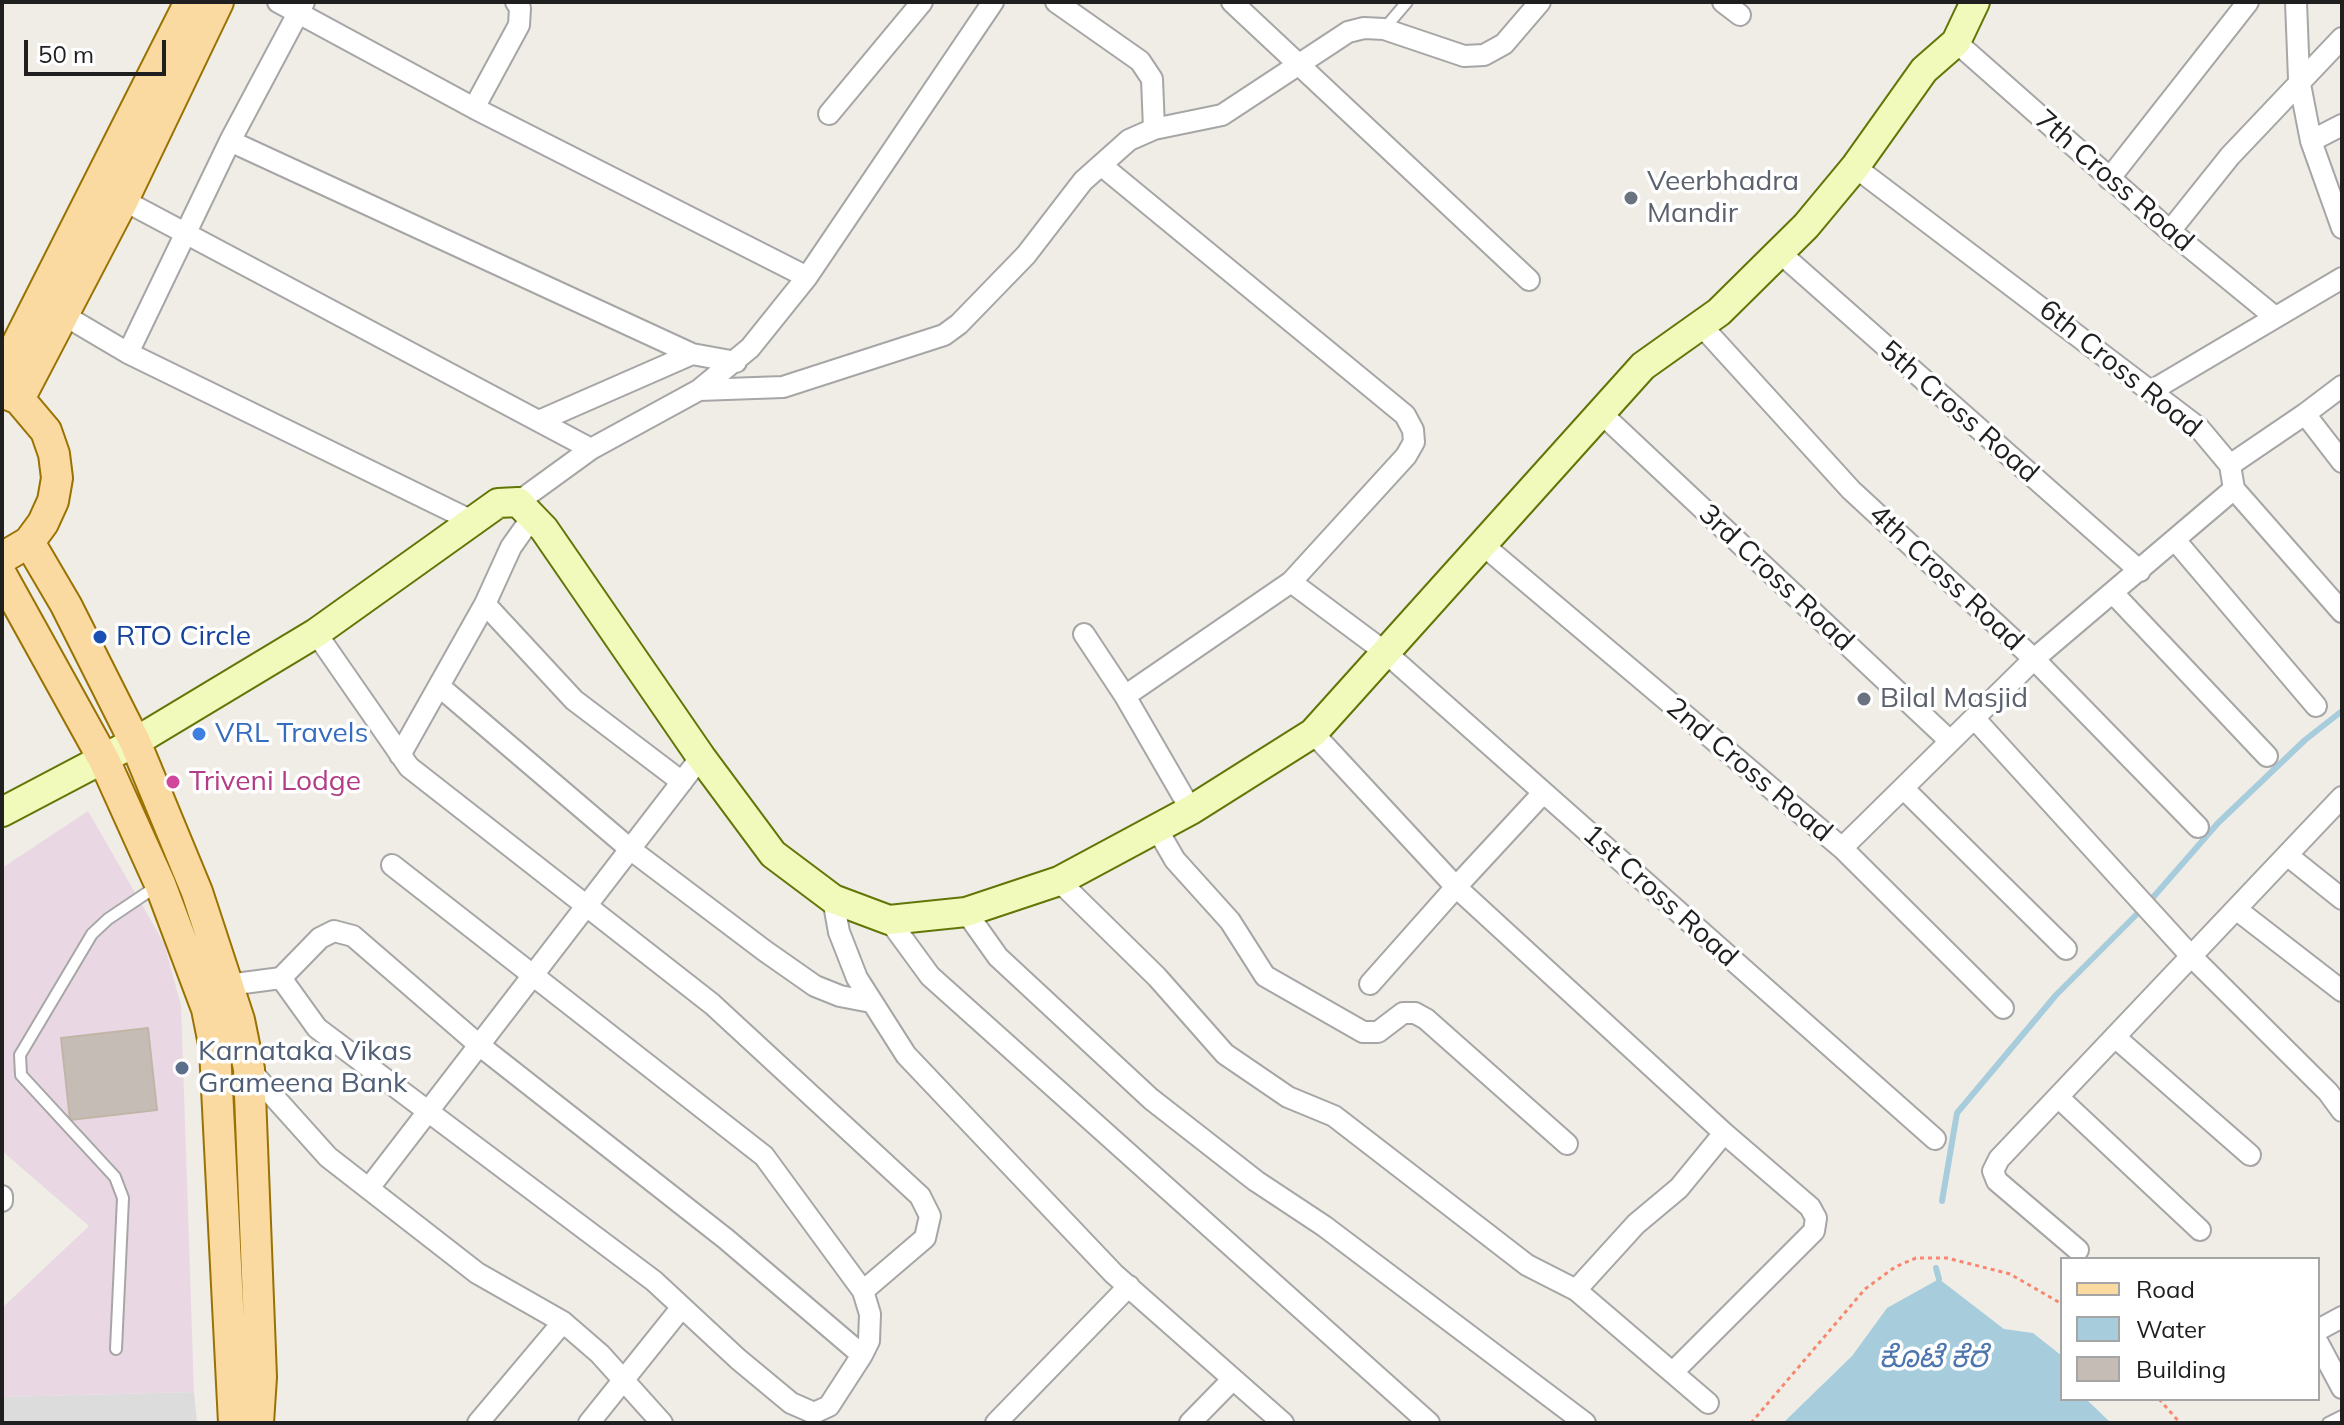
<!DOCTYPE html>
<meta charset="utf-8">
<style>
body{margin:0}
#map{position:relative;width:2344px;height:1425px;overflow:hidden;background:#f0ede6;font-family:Mulish,sans-serif}
canvas{display:block}
.frame{position:absolute;inset:0;border:4px solid #1f1f1f;pointer-events:none}
.legend{position:absolute;left:2060px;top:1257px;width:260px;height:144px;box-sizing:border-box;background:#fff;border:2px solid #a5a5a5;margin:0;padding:10px 14px;list-style:none;font-size:24px;color:#1f1f1f}
.legend li{display:flex;align-items:center;gap:16px;height:40px}
.legend b{width:40px;border:2px solid #a5a5a5}
.scale{position:absolute;left:24px;top:40px;width:142px;height:36px;box-sizing:border-box;border:4px solid #1f1f1f;border-top:0;padding-left:10px;font-size:24px;line-height:28px;white-space:nowrap;color:#1f1f1f;-webkit-text-stroke:6px #fff;paint-order:stroke}
</style>
<div id="map">
<canvas width="2344" height="1425"></canvas>
<div class="frame"></div>
<ul class="legend">
<li><b style="height:10px;background:#fadaa0"></b>Road</li>
<li><b style="height:22px;background:#a7cddd"></b>Water</li>
<li><b style="height:22px;background:#c5bdb5"></b>Building</li>
</ul>
<div class="scale">50 m</div>
</div>
<script>
const ctx = document.querySelector('canvas').getContext('2d');
ctx.lineJoin = 'round';
function fillPath(path, color) { ctx.fillStyle = color; ctx.fill(path, 'evenodd'); }
const toPath = rows => new Path2D(rows.map(r => 'M' + r).join(''));
function stroke(path, color, width, dash) { ctx.strokeStyle = color; ctx.lineWidth = width; ctx.lineCap = dash ? 'butt' : 'round'; ctx.setLineDash(dash || []); ctx.stroke(path); }
function drawText(font, color, halo, rows, align = 'center') {
  ctx.font = font + ' Mulish,"Noto Sans Kannada",sans-serif'; ctx.lineWidth = 7; ctx.setLineDash([]); ctx.textBaseline = 'middle'; ctx.strokeStyle = halo; ctx.fillStyle = color; for (const [text, x, y, turn = 0] of rows) {
    ctx.save(); ctx.translate(x, y); ctx.rotate((+turn || 0) * Math.PI / 180); ctx.textAlign = isNaN(turn) ? turn : align; if (halo) ctx.strokeText(text, 0, 0); ctx.fillText(text, 0, 0); ctx.restore();
  }
}
fillPath(toPath([
 [194,1392,197,1423,2,1423,2,1397]
]), '#dddcdc');
fillPath(toPath([
 [88,811,164,943,181,1005,194,1392,2,1397,2,1308,89,1226,2,1151,2,868]
]), '#e9d8e4');
fillPath(toPath([
 [1939,1279,2004,1329,2033,1333,2062,1356,2062,1399,2086,1399,2111,1423,1783,1423,1852,1356,1887,1308]
]), '#a7cddd');
stroke(toPath([
 [2149,902,2218,823,2305,740,2342,711],
 [1942,1201,1957,1113,2056,995,2139,912],
 [1936,1268,1939,1279]
]), '#a7cddd', 6);
const building = toPath([
 [148,1028,157,1110,70,1120,61,1038,148,1028]
]);
fillPath(building, '#c5bdb5');
stroke(building, '#c1b5a8', 2);
const lane = toPath([
 [1384,29,1407,2],
 [116,1349,123,1198,115,1177,21,1075,20,1055,92,934,108,919,157,886],
 [2328,1423,2342,1416]
]);
const street = toPath([
 [278,2,474,108,807,277],
 [304,2,230,141,692,354,736,362],
 [1056,2,1140,61,1152,79,1154,129],
 [1232,2,1529,280],
 [1723,2,1740,15],
 [2296,2,2299,79,2311,141,2342,228],
 [1956,42,2170,231,2275,317],
 [474,108,519,25,520,8,516,2],
 [829,114,922,2],
 [2311,141,2342,125],
 [1101,165,1405,415,1413,430,1414,442,1406,456,1291,582,1125,696],
 [1855,167,2199,428,2230,465,2234,489,2342,612],
 [2109,179,2248,2],
 [123,200,591,449],
 [2170,231,2230,156,2342,38],
 [1779,252,2140,571],
 [62,314,128,353,470,520],
 [1699,323,1851,490,2034,659,2198,827],
 [128,353,230,141],
 [2342,386,2305,414,2342,462],
 [699,390,783,387,944,335,959,324,1026,255,1083,181,1129,140,1154,129,1222,115,1348,32,1364,28,1384,29,1464,56,1484,55,1504,44,1540,2],
 [2151,391,2342,278],
 [1602,414,1950,741],
 [539,421,692,354],
 [2230,465,2305,414],
 [518,502,591,449,699,390,750,348,807,277,993,2],
 [2175,540,2316,706],
 [1483,545,1842,848,2003,1008],
 [1291,582,1385,652,1935,1139],
 [2113,593,2267,756],
 [485,604,574,700,682,782],
 [316,633,409,767,712,1004,920,1196,930,1216,925,1238,863,1291],
 [1084,634,1125,696,1191,810],
 [439,686,630,849,765,951,815,986,840,996,871,1002],
 [1974,718,2191,956,2328,1092,2342,1111],
 [1313,733,1456,887,1543,793],
 [400,755,485,604,511,547,533,516],
 [1903,788,2066,949],
 [1157,829,1175,860,1230,921,1265,976,1363,1032,1378,1032,1403,1013,1415,1013,1426,1019,1567,1144],
 [1842,848,2034,659,2234,489],
 [2287,855,2342,899],
 [392,865,764,1156,863,1291,870,1314,869,1341,862,1355],
 [1059,881,1157,977,1225,1054,1288,1097,1334,1116,1527,1265,1576,1290,1708,1403],
 [833,899,839,932,857,978,906,1055,1114,1274,1283,1423],
 [2236,909,2342,991],
 [966,912,998,957,1151,1099,1256,1181,1324,1226,1585,1423],
 [889,920,930,976,1429,1423],
 [1370,984,1456,887,1724,1133,1679,1188,1636,1224,1576,1290],
 [228,985,281,978,320,938,334,931,353,936,479,1045,726,1239,862,1355,829,1406,814,1413,791,1403,738,1359,654,1281,317,1028,281,978],
 [2115,1037,2250,1155],
 [249,1069,328,1157,477,1273,563,1322,600,1354,662,1423],
 [2058,1097,2200,1230],
 [369,1188,701,757],
 [2,1196,2,1201],
 [2078,1250,1997,1181,1993,1171,1999,1159,2342,797],
 [2318,1330,2342,1317],
 [2318,1343,2342,1388],
 [1674,1371,1814,1231,1816,1218,1810,1207,1724,1133],
 [478,1423,563,1322],
 [589,1423,682,1307],
 [996,1423,1129,1286],
 [1190,1423,1233,1379]
]);
const secondary = toPath([
 [2,812,135,742,316,633,498,503,518,502,544,529,701,757,773,854,833,899,889,920,966,912,1059,881,1191,810,1313,733,1643,366,1719,312,1806,226,1855,167,1924,70,1956,42,1975,2]
]);
const primary = toPath([
 [2,374,190,2],
 [2,392,19,399,46,431,54,454,57,478,53,501,43,523,29,542,2,558],
 [19,399,123,200,218,2],
 [29,542,66,605,135,742,197,892,239,1020,249,1069,261,1377,258,1423],
 [2,576,104,760,160,884,207,1009,215,1049,234,1423]
]);
stroke(lane, '#a6a6a6', 14);
stroke(street, '#a6a6a6', 24);
stroke(secondary, '#627606', 32);
stroke(primary, '#997202', 34);
stroke(toPath([
 [2159,1399,2180,1423],
 [1751,1423,1865,1289,1895,1267,1916,1258,1947,1258,2010,1274,2062,1304]
]), '#f8876f', 3, [4, 4]);
stroke(lane, '#fff', 10);
stroke(street, '#fff', 20);
stroke(secondary, '#f1f9bb', 28);
stroke(primary, '#fadaa0', 30);
for (const [x, y, r, color] of [
 [1631,198,8,"#6b7280"],
 [100,637,8,"#1a4fb4"],
 [1864,699,8,"#6b7280"],
 [199,734,8,"#3f7fe0"],
 [173,782,8,"#d1479c"],
 [182,1068,8,"#5c6f8a"]
]) { const dot = new Path2D(); dot.arc(x, y, r, 0, 2 * Math.PI); ctx.fillStyle = color; ctx.fill(dot); stroke(dot, '#fff', 3); }
drawText('28px', '#1f1f1f', '#fff', [
 ["7th Cross Road",2114,181,41],
 ["6th Cross Road",2120,369,39],
 ["5th Cross Road",1959,412,41],
 ["3rd Cross Road",1776,578,43],
 ["4th Cross Road",1946,578,43],
 ["2nd Cross Road",1749,770,40],
 ["1st Cross Road",1660,896,42]
]);
drawText('28px', '#5b616d', '#fff', [
 ["Veerbhadra",1647,182],
 ["Mandir",1647,214],
 ["Bilal Masjid",1880,699]
], 'left');
drawText('28px', '#164399', '#fff', [
 ["RTO Circle",116,637]
], 'left');
drawText('28px', '#366cbe', '#fff', [
 ["VRL Travels",215,734]
], 'left');
drawText('28px', '#b23c85', '#fff', [
 ["Triveni Lodge",189,782]
], 'left');
drawText('28px', '#4e5e75', '#fff', [
 ["Karnataka Vikas",198,1052],
 ["Grameena Bank",198,1084]
], 'left');
drawText('italic 30px', '#4d76ae', '#fff', [
 ["ಕೊಟೆ ಕೆರೆ",1933,1358]
]);
</script>
